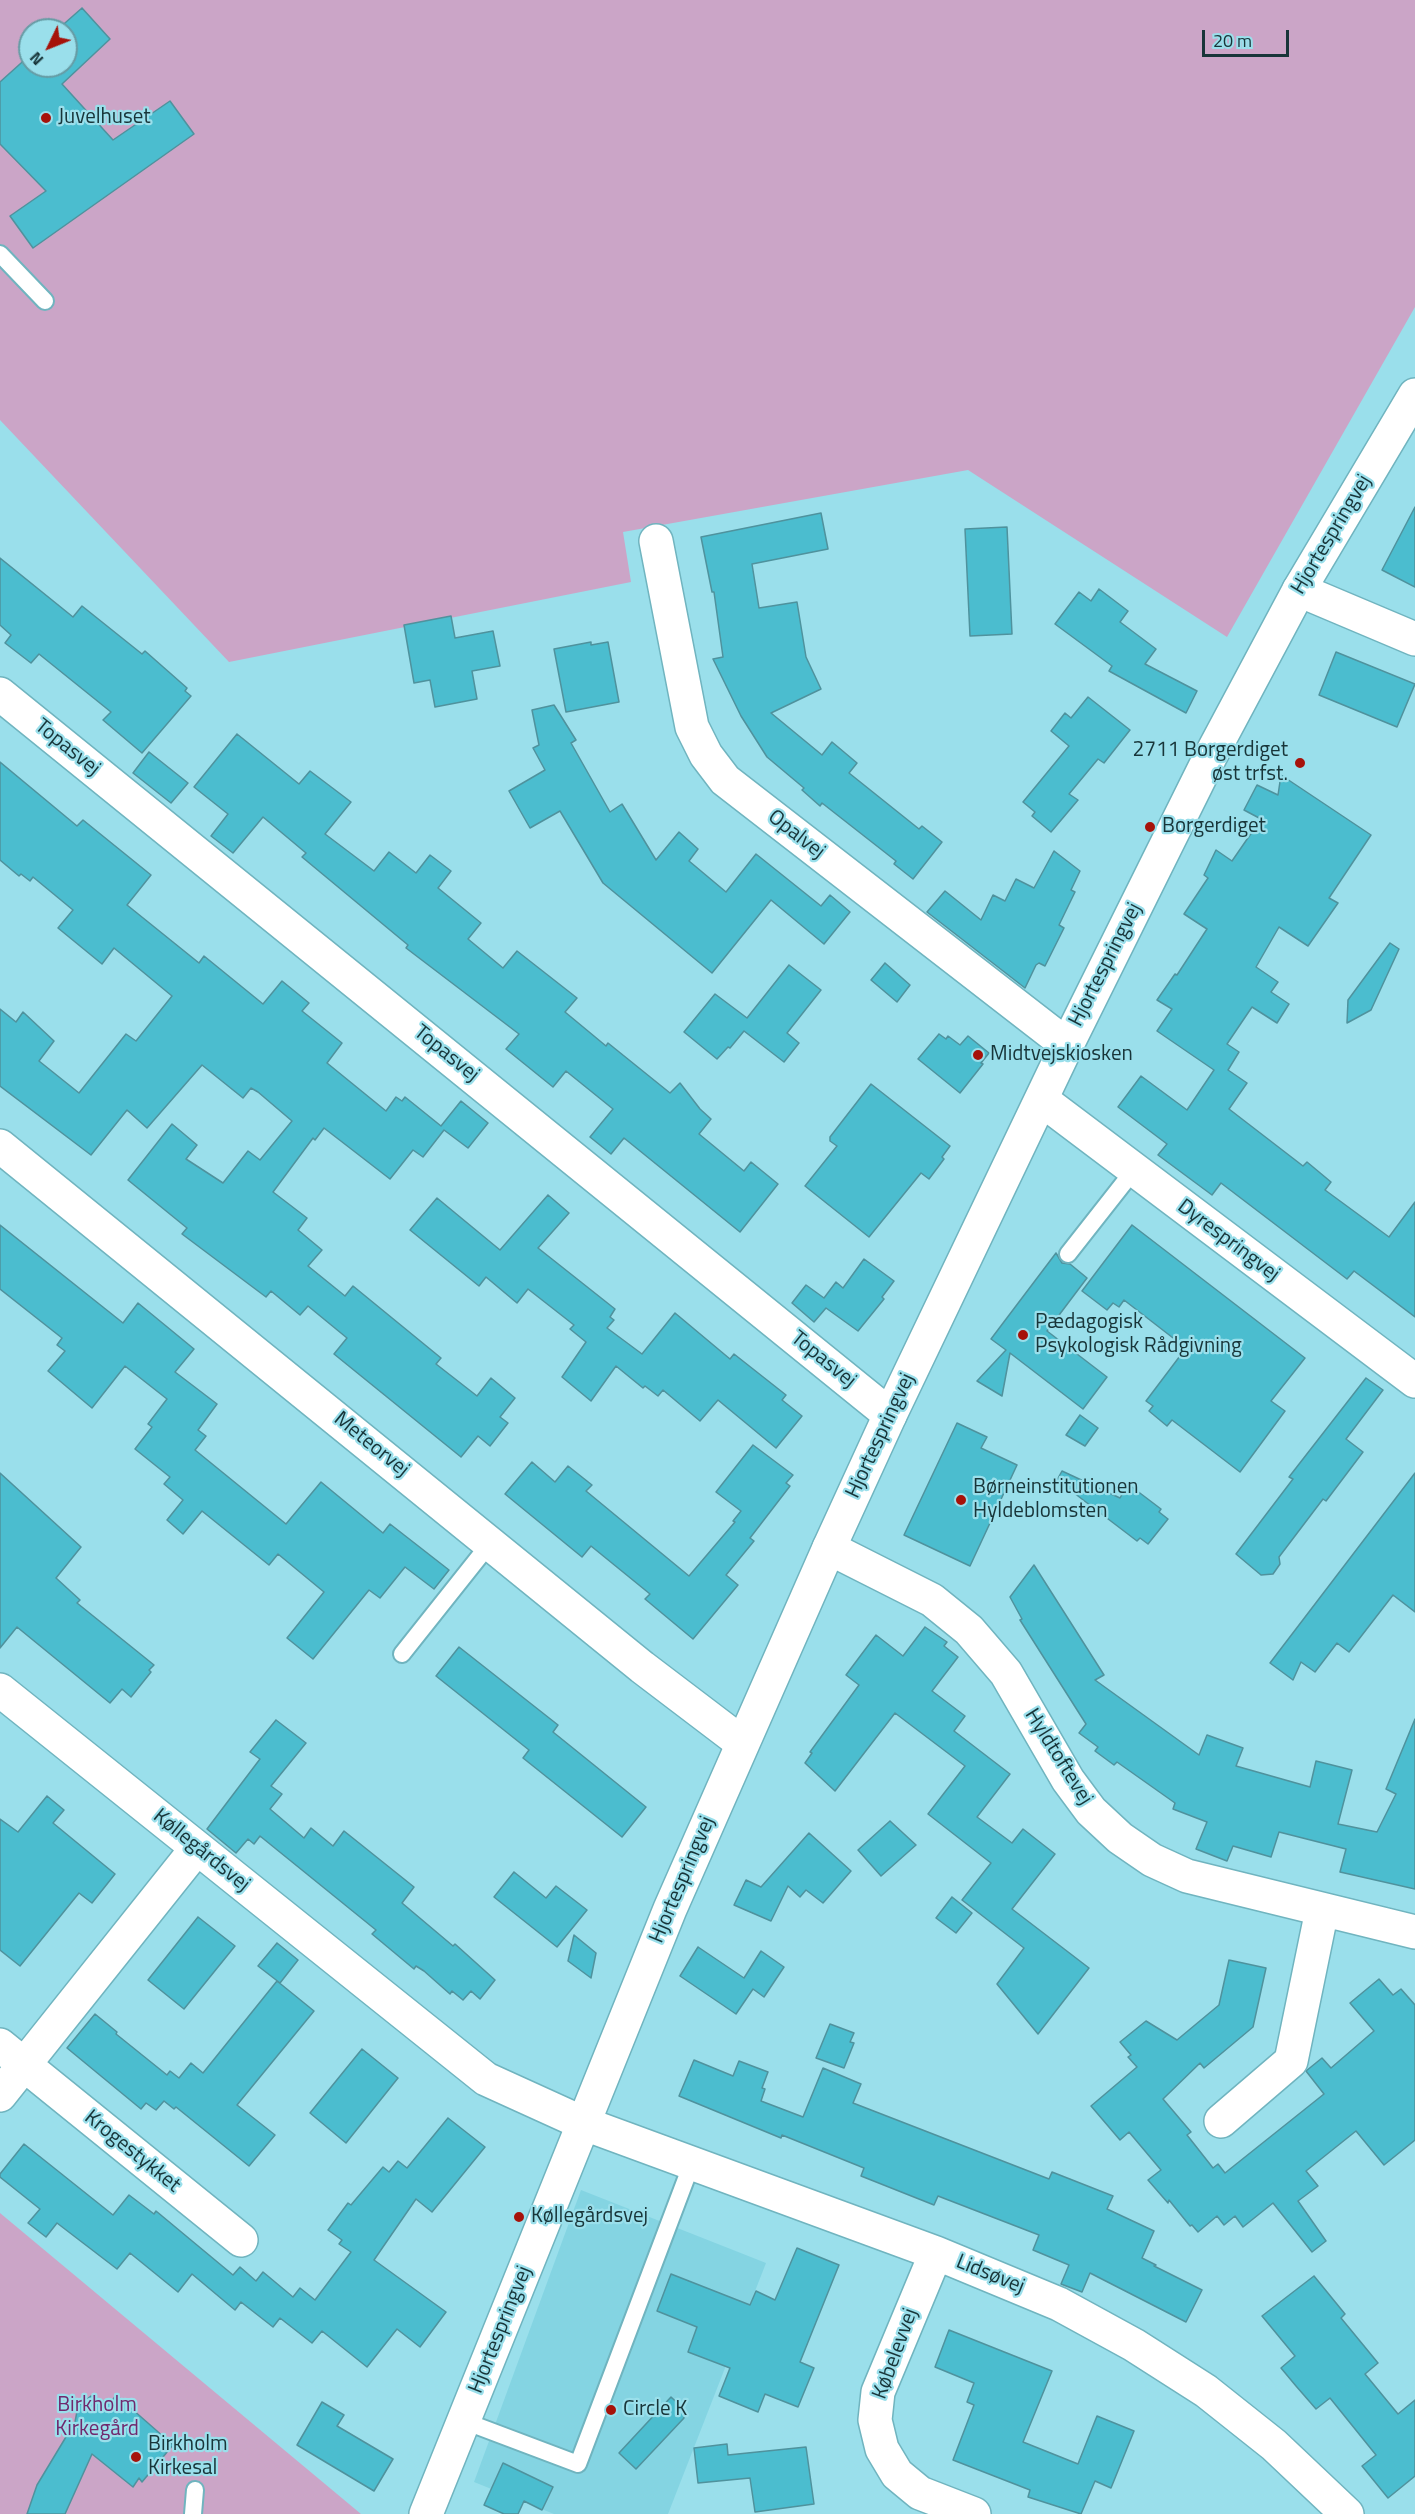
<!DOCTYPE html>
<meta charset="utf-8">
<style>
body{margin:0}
#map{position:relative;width:1415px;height:2514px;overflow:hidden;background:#9adfeb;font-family:"Titillium Web",sans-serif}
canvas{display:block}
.north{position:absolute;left:18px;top:18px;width:60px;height:60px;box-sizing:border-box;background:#9adfeb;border:2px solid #669ba4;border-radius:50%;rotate:227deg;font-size:16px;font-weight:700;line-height:24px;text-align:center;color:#183539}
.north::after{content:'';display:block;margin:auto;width:21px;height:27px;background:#a6120a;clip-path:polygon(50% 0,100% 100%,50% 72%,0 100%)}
.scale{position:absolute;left:1202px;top:30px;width:87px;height:27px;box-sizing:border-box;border:3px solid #183539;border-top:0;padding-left:8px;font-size:18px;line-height:21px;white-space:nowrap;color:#183539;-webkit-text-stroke:4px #9adfeb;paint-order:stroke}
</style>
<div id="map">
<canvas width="1415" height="2514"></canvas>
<div class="north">N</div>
<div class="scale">20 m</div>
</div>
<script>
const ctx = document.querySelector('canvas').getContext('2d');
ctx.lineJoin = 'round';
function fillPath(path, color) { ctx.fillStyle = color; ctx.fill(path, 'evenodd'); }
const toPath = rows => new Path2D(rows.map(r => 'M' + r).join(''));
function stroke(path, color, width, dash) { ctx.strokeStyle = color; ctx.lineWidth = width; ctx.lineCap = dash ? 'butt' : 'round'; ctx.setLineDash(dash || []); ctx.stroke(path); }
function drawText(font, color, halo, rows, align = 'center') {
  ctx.font = font + ' "Titillium Web",sans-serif'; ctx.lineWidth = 4.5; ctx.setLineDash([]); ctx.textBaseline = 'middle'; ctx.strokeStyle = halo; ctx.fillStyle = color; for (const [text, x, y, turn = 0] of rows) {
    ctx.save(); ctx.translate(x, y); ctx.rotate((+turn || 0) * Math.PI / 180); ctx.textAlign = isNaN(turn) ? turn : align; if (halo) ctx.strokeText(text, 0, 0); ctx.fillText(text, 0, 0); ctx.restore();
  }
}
fillPath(toPath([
 [581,2190,766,2263,668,2514,554,2514,474,2482]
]), '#84d4e2');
fillPath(toPath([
 [0,0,1415,0,1415,307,1227,637,968,470,623,532,631,582,229,662,0,420],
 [30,30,66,30,66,66,30,66],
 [0,2213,361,2514,0,2514]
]), '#cba5c7');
const building = toPath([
 [82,8,110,39,62,84,113,140,170,101,194,134,33,248,10,216,46,191,0,144,0,82,30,55,30,66,66,66,66,30,57,30,82,8],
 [1415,507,1415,587,1382,570,1415,507],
 [821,513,828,549,752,564,759,608,797,602,806,657,821,689,771,713,822,755,832,742,857,763,849,773,919,829,922,826,942,842,913,879,894,864,896,861,822,803,820,806,802,790,804,788,767,757,741,716,713,659,723,657,714,592,712,592,701,537,821,513],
 [1007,527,1012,634,970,636,965,529,1007,527],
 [0,558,73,617,82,606,142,654,145,651,187,688,185,691,191,696,142,753,103,720,111,712,39,654,31,663,5,643,11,635,0,625,0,558],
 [1099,589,1128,611,1120,622,1156,649,1145,664,1197,691,1186,713,1109,671,1112,666,1055,624,1079,592,1091,601,1099,589],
 [451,616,455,638,493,631,500,666,472,671,477,699,435,707,430,680,414,683,404,625,451,616],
 [591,642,591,645,608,642,619,702,566,712,554,649,591,642],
 [1336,652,1415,684,1397,727,1319,695,1336,652],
 [1088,697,1130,730,1104,763,1098,759,1069,794,1078,800,1051,832,1032,816,1035,812,1023,802,1069,746,1051,731,1065,713,1071,718,1088,697],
 [554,705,576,740,571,743,610,812,622,804,656,860,679,832,698,849,689,861,726,892,756,854,821,906,830,895,850,912,824,944,771,900,712,973,603,883,560,811,530,828,509,791,545,770,533,748,539,745,532,710,554,705],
 [237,734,299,784,310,771,351,802,325,834,374,871,389,852,416,873,430,855,451,871,438,888,481,923,468,939,503,968,517,951,577,998,565,1012,606,1046,608,1043,670,1093,680,1083,700,1109,711,1119,699,1134,744,1171,751,1162,778,1184,740,1232,624,1138,611,1154,590,1137,613,1109,566,1071,553,1087,506,1049,519,1034,406,948,408,945,302,857,306,853,263,817,233,853,211,836,228,814,194,787,237,734],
 [149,752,188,783,171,803,133,773,149,752],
 [0,762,77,826,83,820,151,875,127,905,199,963,204,956,263,1004,282,981,309,1003,302,1011,342,1043,327,1063,386,1111,396,1097,402,1101,405,1097,441,1126,461,1101,488,1123,468,1148,444,1130,423,1157,413,1150,390,1179,324,1128,315,1140,313,1138,273,1192,307,1218,298,1230,322,1250,308,1266,345,1296,353,1286,441,1358,436,1364,477,1396,491,1378,515,1398,500,1417,508,1423,490,1446,478,1436,461,1457,334,1354,347,1338,308,1306,300,1315,271,1291,266,1297,182,1234,187,1228,128,1180,172,1124,197,1145,186,1159,223,1183,248,1151,260,1160,292,1121,258,1092,251,1088,243,1098,202,1065,147,1128,127,1110,91,1155,0,1086,0,1009,16,1022,23,1012,54,1041,39,1061,79,1093,126,1034,136,1041,172,996,114,948,102,964,58,928,73,910,33,877,30,881,21,874,19,876,0,860,0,762],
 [1281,775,1371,835,1329,898,1338,903,1308,946,1279,927,1256,967,1278,982,1271,992,1289,1004,1277,1023,1252,1007,1227,1044,1239,1052,1228,1070,1247,1083,1229,1109,1303,1166,1307,1162,1331,1182,1325,1190,1389,1237,1415,1202,1415,1317,1354,1271,1347,1279,1221,1183,1212,1195,1158,1155,1167,1144,1118,1107,1141,1076,1187,1110,1214,1070,1157,1031,1172,1009,1157,1000,1175,974,1177,975,1207,929,1184,914,1208,878,1204,875,1216,850,1232,861,1261,819,1244,810,1257,785,1278,795,1281,775],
 [1054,851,1080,871,1071,890,1075,892,1059,925,1064,928,1045,966,1039,963,1036,965,1025,988,927,912,945,891,981,920,993,895,1005,901,1016,879,1034,888,1054,851],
 [1390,943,1399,949,1371,1010,1347,1023,1348,1000,1390,943],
 [885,963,910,985,897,1002,871,980,885,963],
 [789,965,821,990,787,1033,799,1043,784,1062,744,1031,730,1048,728,1047,717,1059,684,1032,715,994,747,1018,789,965],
 [939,1034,946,1039,948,1036,960,1045,968,1036,989,1053,981,1063,983,1064,960,1093,918,1059,939,1034],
 [871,1084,950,1146,942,1157,944,1159,929,1179,921,1173,869,1237,805,1186,837,1146,830,1141,830,1137,871,1084],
 [548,1195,569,1213,538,1248,615,1309,610,1317,614,1320,607,1328,642,1354,675,1313,730,1359,734,1354,786,1395,782,1400,802,1416,776,1448,718,1400,700,1421,663,1390,658,1396,645,1386,643,1388,616,1366,591,1401,562,1377,586,1342,570,1329,574,1325,528,1289,517,1303,486,1277,479,1286,410,1230,437,1198,500,1250,548,1195],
 [0,1225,123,1323,138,1303,194,1349,175,1372,217,1404,198,1430,206,1436,195,1450,286,1524,321,1482,383,1533,390,1524,449,1570,434,1589,405,1567,380,1598,369,1590,313,1659,287,1638,324,1592,278,1554,269,1565,202,1511,183,1534,167,1520,183,1500,164,1484,170,1477,135,1449,152,1427,148,1424,167,1399,125,1366,92,1408,48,1371,65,1351,57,1345,62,1338,0,1289,0,1225],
 [1132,1225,1305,1358,1271,1401,1285,1411,1240,1472,1172,1420,1167,1426,1149,1411,1153,1406,1146,1401,1186,1348,1124,1300,1119,1307,1113,1303,1107,1310,1082,1291,1132,1225],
 [1056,1253,1062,1263,1070,1264,1087,1278,1047,1331,1107,1377,1083,1409,1010,1353,1002,1396,977,1381,1006,1350,991,1339,1056,1253],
 [864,1259,894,1281,882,1297,884,1299,858,1331,826,1308,814,1322,792,1303,806,1285,824,1298,836,1282,843,1288,864,1259],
 [1366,1378,1383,1390,1346,1439,1363,1452,1326,1501,1323,1499,1279,1557,1280,1564,1273,1574,1261,1575,1236,1554,1293,1479,1289,1477,1366,1378],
 [1080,1415,1098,1428,1085,1446,1066,1435,1080,1415],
 [957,1423,987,1437,981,1448,1017,1465,970,1566,904,1535,957,1423],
 [753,1445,793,1475,786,1483,790,1486,750,1538,754,1541,726,1575,738,1585,693,1639,645,1599,650,1594,591,1546,582,1557,505,1494,532,1462,555,1482,568,1466,592,1485,586,1491,689,1576,735,1522,733,1521,741,1511,716,1492,753,1445],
 [1062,1471,1120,1498,1128,1484,1161,1509,1159,1512,1168,1519,1148,1544,1140,1538,1137,1541,1057,1480,1062,1471],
 [0,1473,81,1547,56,1578,80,1600,77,1603,154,1665,149,1670,151,1672,131,1697,122,1689,110,1703,17,1627,0,1648,0,1473],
 [1415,1473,1415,1612,1393,1595,1349,1652,1337,1643,1315,1672,1301,1662,1293,1680,1270,1663,1415,1473],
 [1034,1565,1104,1675,1095,1680,1199,1755,1207,1735,1243,1748,1236,1766,1310,1787,1316,1761,1352,1770,1338,1824,1377,1832,1396,1794,1386,1789,1415,1719,1415,1889,1340,1872,1346,1849,1279,1832,1271,1857,1233,1846,1227,1861,1196,1849,1207,1822,1173,1809,1175,1803,1117,1762,1114,1765,1095,1751,1098,1747,1079,1733,1086,1724,1020,1620,1022,1619,1010,1597,1034,1565],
 [925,1627,947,1642,944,1646,958,1657,932,1691,965,1716,954,1731,1010,1774,977,1817,1012,1843,1023,1829,1055,1854,1012,1909,1089,1968,1038,2034,997,1984,1024,1948,962,1900,991,1863,928,1814,965,1766,895,1713,835,1791,805,1763,812,1753,810,1752,859,1685,846,1675,876,1635,903,1656,925,1627],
 [459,1647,558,1725,553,1732,646,1807,622,1837,523,1758,529,1750,436,1676,459,1647],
 [276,1720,306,1743,271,1786,282,1794,270,1809,304,1838,311,1828,333,1846,344,1831,414,1887,402,1903,453,1946,455,1944,495,1980,480,1999,471,1991,463,2000,452,1991,450,1994,424,1971,416,1966,414,1969,372,1934,376,1930,260,1836,254,1844,248,1839,236,1853,207,1829,260,1759,250,1752,276,1720],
 [47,1796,64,1810,53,1823,115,1874,92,1903,79,1893,20,1966,0,1950,0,1819,18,1832,47,1796],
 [890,1821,916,1845,881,1876,858,1850,890,1821],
 [809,1833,851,1871,823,1903,806,1890,800,1897,788,1886,771,1921,734,1905,746,1880,761,1887,809,1833],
 [514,1872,546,1898,556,1886,587,1910,557,1947,494,1897,514,1872],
 [952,1897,972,1913,956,1933,936,1918,952,1897],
 [198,1917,235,1946,184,2009,148,1980,198,1917],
 [574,1935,596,1953,591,1978,568,1961,574,1935],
 [277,1943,298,1960,280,1983,258,1966,277,1943],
 [698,1947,744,1978,761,1951,784,1967,764,1997,753,1989,736,2014,680,1976,698,1947],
 [1229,1960,1266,1968,1253,2027,1204,2068,1200,2063,1163,2099,1191,2132,1187,2135,1213,2168,1218,2164,1225,2173,1324,2094,1306,2071,1322,2058,1331,2068,1374,2031,1350,2003,1379,1979,1393,1995,1401,1989,1415,2005,1415,2140,1384,2165,1356,2131,1306,2171,1318,2186,1298,2201,1326,2241,1312,2252,1273,2203,1243,2227,1235,2216,1224,2225,1217,2216,1198,2232,1192,2225,1190,2226,1169,2200,1168,2203,1148,2180,1161,2170,1129,2132,1120,2140,1091,2106,1137,2067,1128,2057,1131,2055,1120,2042,1146,2021,1177,2040,1219,2005,1229,1960],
 [277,1981,314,2011,237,2105,275,2135,249,2166,176,2107,174,2109,164,2101,156,2110,146,2103,141,2109,67,2048,95,2014,117,2032,116,2034,167,2075,170,2071,179,2078,191,2063,203,2073,277,1981],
 [830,2024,854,2033,850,2042,854,2043,844,2068,816,2058,830,2024],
 [362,2049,398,2078,346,2143,310,2113,362,2049],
 [694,2060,733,2076,739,2061,768,2072,762,2088,765,2089,761,2101,803,2117,823,2068,861,2084,853,2103,1049,2179,1052,2172,1113,2196,1107,2209,1154,2231,1142,2258,1156,2265,1154,2266,1202,2290,1186,2322,1090,2273,1082,2292,1061,2284,1069,2265,1033,2250,1039,2235,938,2196,934,2205,861,2176,864,2168,782,2135,781,2138,679,2096,694,2060],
 [448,2118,485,2147,432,2212,416,2199,374,2260,446,2312,420,2347,397,2329,367,2367,322,2331,312,2343,280,2318,273,2327,241,2302,235,2310,192,2274,178,2292,130,2253,117,2269,57,2223,46,2237,28,2223,40,2209,0,2177,0,2174,24,2144,113,2215,129,2195,154,2214,156,2211,233,2275,240,2267,256,2281,263,2272,293,2297,300,2288,315,2300,351,2252,339,2244,342,2240,328,2230,348,2203,351,2205,383,2167,389,2172,398,2161,407,2168,448,2118],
 [797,2248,839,2265,800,2362,814,2368,798,2407,765,2394,758,2412,719,2396,730,2368,688,2352,697,2327,657,2311,671,2274,750,2305,756,2291,775,2300,797,2248],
 [1314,2276,1345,2314,1341,2318,1378,2363,1365,2374,1398,2414,1415,2400,1415,2476,1388,2498,1362,2466,1376,2455,1330,2398,1316,2409,1296,2386,1281,2368,1295,2356,1262,2316,1314,2276],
 [949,2330,1052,2371,1023,2442,1078,2464,1097,2416,1134,2431,1111,2488,1095,2481,1081,2514,1028,2497,1030,2490,953,2460,974,2405,967,2402,974,2383,935,2367,949,2330],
 [116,2395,173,2445,142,2482,139,2478,133,2487,92,2454,65,2514,27,2514,37,2485,75,2422,78,2406,91,2396,110,2404,116,2395],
 [671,2397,684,2409,684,2418,636,2469,619,2453,671,2397],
 [322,2402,344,2415,337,2426,393,2459,374,2491,297,2445,322,2402],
 [727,2444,728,2455,806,2447,814,2504,755,2512,750,2478,698,2483,694,2448,727,2444],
 [503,2463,553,2487,542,2510,524,2501,518,2514,504,2514,484,2505,503,2463]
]);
fillPath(building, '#4bbdcf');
stroke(building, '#4f929d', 1.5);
const lane = toPath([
 [0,254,45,301],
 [1068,1254,1134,1170],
 [402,1654,491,1542],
 [464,2421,578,2464,692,2163],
 [193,2514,195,2490]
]);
const street = toPath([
 [656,541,692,727,706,755,725,780,1067,1045],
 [1299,590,1415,639],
 [0,694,890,1415],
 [1042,1100,1415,1381],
 [0,1146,642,1667,742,1743],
 [829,1548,932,1600,969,1630,1006,1673,1068,1780,1091,1811,1120,1838,1152,1860,1187,1876,1415,1932],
 [0,1690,486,2079,585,2124,936,2253,1059,2304,1134,2345,1206,2391,1274,2445,1347,2514],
 [0,2045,241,2240],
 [0,2095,197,1848],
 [1221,2121,1291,2061,1322,1910],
 [936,2253,878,2392,875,2420,882,2449,897,2474,920,2493,974,2514]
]);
const secondary = toPath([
 [426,2514,670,1909,829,1548,890,1415,1067,1045,1211,755,1299,590,1415,395]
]);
stroke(lane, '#70b4bf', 20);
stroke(street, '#70b4bf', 36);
stroke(secondary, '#70b4bf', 36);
stroke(lane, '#fff', 16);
stroke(street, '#fff', 33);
stroke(secondary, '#fff', 33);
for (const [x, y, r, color] of [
 [46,118,6,"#a6120a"],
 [1300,763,6,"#a6120a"],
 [1150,827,6,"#a6120a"],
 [978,1055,6,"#a6120a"],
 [1023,1335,6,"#a6120a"],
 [961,1500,6,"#a6120a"],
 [519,2217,6,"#a6120a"],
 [611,2410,6,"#a6120a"],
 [136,2457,6,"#a6120a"]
]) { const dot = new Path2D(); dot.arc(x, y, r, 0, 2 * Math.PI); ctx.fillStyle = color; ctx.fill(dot); stroke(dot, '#9adfeb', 2); }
drawText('21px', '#183539', '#9adfeb', [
 ["Juvelhuset",58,118],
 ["2711 Borgerdiget",1288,751,"right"],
 ["øst trfst.",1288,775,"right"],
 ["Borgerdiget",1162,827],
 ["Midtvejskiosken",990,1055],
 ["Pædagogisk",1035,1323],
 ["Psykologisk Rådgivning",1035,1347],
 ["Børneinstitutionen",973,1488],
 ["Hyldeblomsten",973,1512],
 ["Køllegårdsvej",531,2217],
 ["Circle K",623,2410],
 ["Birkholm",148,2445],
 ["Kirkesal",148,2469]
], 'left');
drawText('21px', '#183539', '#9adfeb', [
 ["Hjortespringvej",1332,535,-59],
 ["Topasvej",67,748,39],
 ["Opalvej",796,835,38],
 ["Hjortespringvej",1106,965,-63],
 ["Topasvej",446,1054,39],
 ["Dyrespringvej",1228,1241,37],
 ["Topasvej",823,1360,39],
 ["Hjortespringvej",881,1436,-65],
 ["Meteorvej",371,1445,39],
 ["Hyldtoftevej",1058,1757,58],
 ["Køllegårdsvej",201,1851,39],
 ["Hjortespringvej",683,1880,-67],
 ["Krogestykket",132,2152,39],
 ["Lidsøvej",990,2275,22],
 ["Hjortespringvej",501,2330,-68],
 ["Købelevvej",896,2354,-70]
]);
drawText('21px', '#70286d', '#9adfeb', [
 ["Birkholm",97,2406],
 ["Kirkegård",97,2430]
]);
</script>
